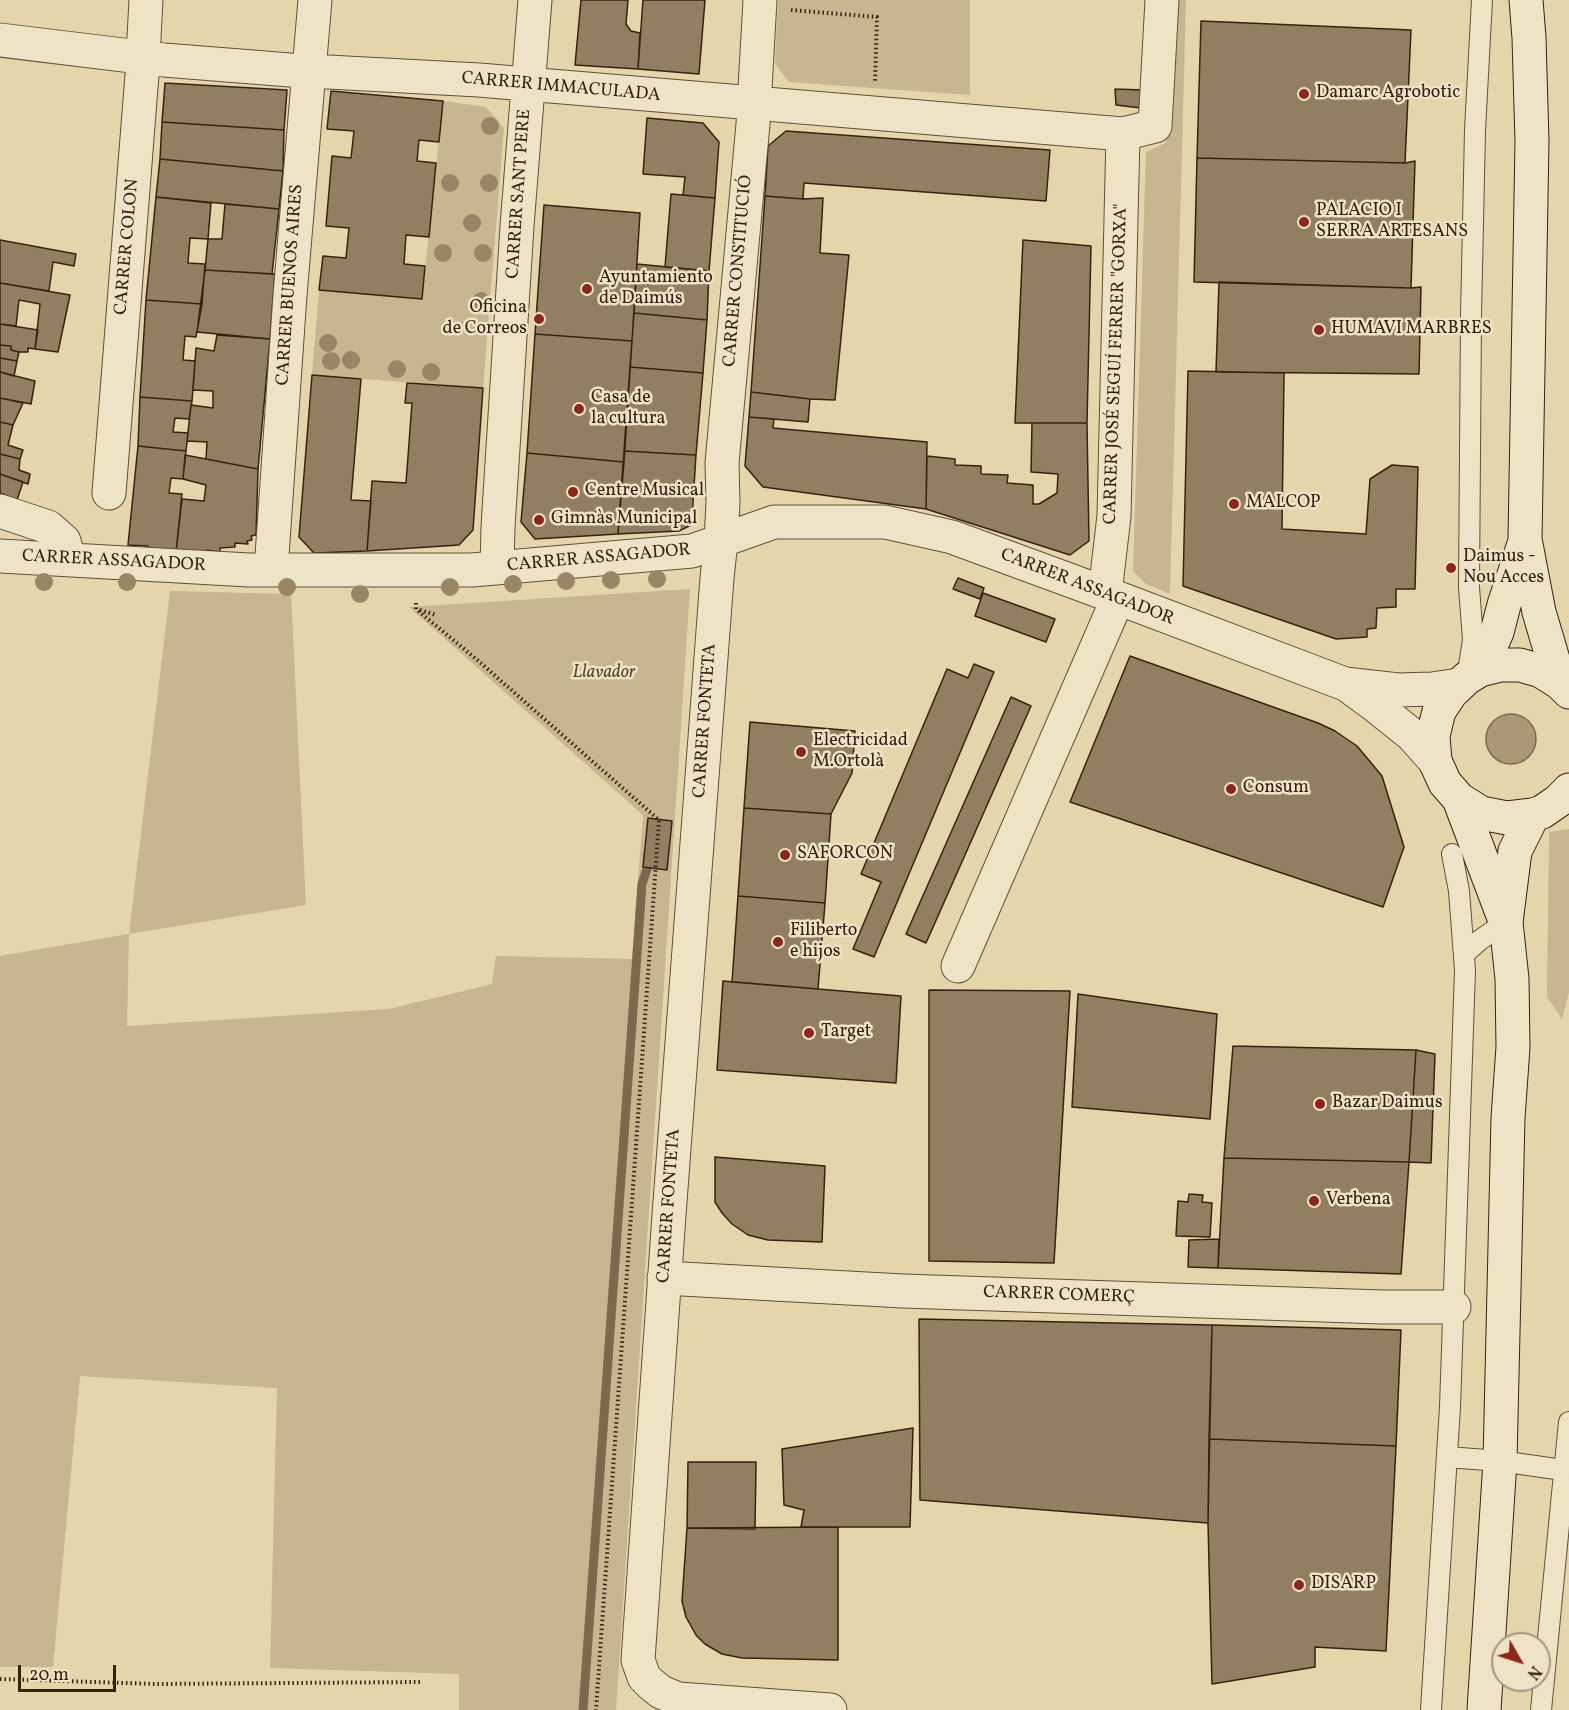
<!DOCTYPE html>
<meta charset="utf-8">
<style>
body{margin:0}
#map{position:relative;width:1569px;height:1710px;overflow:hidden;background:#e4d5aa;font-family:Vollkorn,serif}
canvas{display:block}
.north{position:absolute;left:1491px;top:1632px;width:60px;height:60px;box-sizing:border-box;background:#ede4c8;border:2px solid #a5967f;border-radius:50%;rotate:129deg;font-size:16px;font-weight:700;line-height:24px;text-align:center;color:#392111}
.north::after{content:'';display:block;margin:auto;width:21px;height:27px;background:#8f2418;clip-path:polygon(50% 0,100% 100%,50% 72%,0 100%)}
.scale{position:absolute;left:18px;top:1665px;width:98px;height:27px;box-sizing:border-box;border:3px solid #392111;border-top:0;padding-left:8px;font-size:18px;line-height:21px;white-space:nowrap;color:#392111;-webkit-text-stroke:4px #ede4c8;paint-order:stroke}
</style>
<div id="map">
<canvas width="1569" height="1710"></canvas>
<div class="north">N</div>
<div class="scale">20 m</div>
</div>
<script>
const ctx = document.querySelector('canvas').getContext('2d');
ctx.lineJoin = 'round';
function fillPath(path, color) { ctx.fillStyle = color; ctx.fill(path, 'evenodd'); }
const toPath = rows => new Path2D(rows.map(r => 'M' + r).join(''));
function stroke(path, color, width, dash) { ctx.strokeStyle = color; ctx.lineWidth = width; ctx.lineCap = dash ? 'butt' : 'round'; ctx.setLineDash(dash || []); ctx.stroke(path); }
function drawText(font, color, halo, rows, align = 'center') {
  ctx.font = font + ' Vollkorn,serif'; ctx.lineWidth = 5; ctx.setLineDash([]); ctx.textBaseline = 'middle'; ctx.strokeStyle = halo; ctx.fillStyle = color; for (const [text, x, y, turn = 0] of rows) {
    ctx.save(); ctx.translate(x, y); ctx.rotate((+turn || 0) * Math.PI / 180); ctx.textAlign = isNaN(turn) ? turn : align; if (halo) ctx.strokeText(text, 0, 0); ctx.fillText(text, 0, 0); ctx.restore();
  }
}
fillPath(toPath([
 [778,0,970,0,970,95,789,82,775,63],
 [1172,0,1186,0,1170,594,1146,584,1133,571,1146,152,1166,143],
 [443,101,486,107,504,128,483,388,312,375,319,290,422,299],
 [690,589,616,1710,459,1710,459,1674,270,1668,277,1388,80,1376,53,1667,0,1667,0,956,129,934,170,591,291,594,306,905,129,934,127,1026,389,1009,492,984,496,956,632,959,643,815,409,607],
 [1569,829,1569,992,1562,1019,1547,997,1549,832]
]), '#c7b690');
const water = toPath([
 '1486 739a25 25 0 1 1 50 0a25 25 0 1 1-50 0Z'
]);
fillPath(water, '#aa9876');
stroke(water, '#7d684e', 1.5);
stroke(toPath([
 [583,1710,642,884,647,869,648,855]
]), '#7d684e', 9);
const building = toPath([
 [581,0,628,0,626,24,631,31,640,33,638,69,575,65,581,0],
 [643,0,705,0,699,74,638,69,643,0],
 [1201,21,1411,30,1405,163,1197,158,1201,21],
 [165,83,287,90,284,130,162,122,165,83],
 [1115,89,1142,90,1141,108,1116,105,1115,89],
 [331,91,443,101,439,142,419,140,417,161,436,163,429,237,406,235,404,264,425,266,422,299,319,290,323,256,346,258,349,228,326,226,332,156,351,158,354,131,327,129,331,91],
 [647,118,703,123,719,142,715,198,683,195,685,177,643,174,647,118],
 [162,122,284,130,283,171,160,159,162,122],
 [786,131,1050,150,1046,201,804,183,803,199,765,196,768,146,786,131],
 [1197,158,1405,163,1415,161,1411,288,1194,282,1197,158],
 [160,159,283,171,279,209,156,197,160,159],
 [671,194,715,198,709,271,665,267,671,194],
 [765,196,803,199,823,198,820,253,849,255,835,400,810,399,751,392,765,196],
 [156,197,211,203,208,239,190,238,188,263,205,264,202,304,146,300,156,197],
 [225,204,279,209,272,274,205,270,208,239,222,239,225,204],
 [544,205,640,213,632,341,535,334,544,205],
 [0,240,76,254,74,266,53,262,49,291,0,283,0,240],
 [1023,240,1091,246,1087,423,1015,423,1023,240],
 [637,264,709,271,707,320,634,313,637,264],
 [205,270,275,274,270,339,197,332,205,270],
 [1219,282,1411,288,1421,287,1419,374,1216,372,1219,282],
 [0,283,70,295,58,352,35,349,40,304,19,300,16,326,0,324,0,283],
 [146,300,202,304,196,337,185,336,183,360,195,361,192,401,140,397,146,300],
 [634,313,707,320,703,373,630,367,634,313],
 [0,324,38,330,35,349,28,348,28,352,19,352,11,350,11,346,0,345,0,324],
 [535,334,632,341,624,462,527,453,535,334],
 [217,335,270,339,258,469,206,459,207,442,187,441,191,405,213,408,213,391,193,390,196,348,214,351,217,335],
 [0,345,11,346,11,350,19,352,17,361,0,358,0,345],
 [0,358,17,361,14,376,0,372,0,358],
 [630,367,703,373,696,455,624,451,630,367],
 [1188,371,1284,373,1282,529,1366,534,1370,479,1392,465,1418,467,1415,589,1396,589,1396,607,1377,608,1376,628,1367,629,1367,637,1336,639,1183,586,1188,371],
 [0,372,35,381,31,404,0,398,0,372],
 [312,375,361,379,351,500,371,501,367,551,314,553,299,537,312,375],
 [407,383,483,388,473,530,459,545,367,551,372,481,406,483,412,403,405,403,407,383],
 [751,392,810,399,808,422,749,417,751,392],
 [140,397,192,401,189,419,175,418,173,432,188,433,186,451,138,446,140,397],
 [0,398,23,403,13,425,0,422,0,398],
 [749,417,774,419,773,428,927,442,926,509,763,487,745,466,749,417],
 [0,422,13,425,8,445,23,450,20,459,0,454,0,422],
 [1032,423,1087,423,1089,541,1070,555,926,509,927,456,955,459,955,465,981,466,981,474,1008,475,1007,483,1033,485,1033,504,1039,504,1057,493,1058,474,1031,472,1032,423],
 [138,446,186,451,183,479,171,478,169,493,182,494,176,552,148,551,148,546,128,545,138,446],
 [624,451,696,455,692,518,689,526,679,531,618,534,624,451],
 [527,453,624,462,618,534,535,539,521,522,527,453],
 [0,454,20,459,19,470,30,474,28,484,0,474,0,454],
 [185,455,258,469,256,535,251,536,252,540,247,541,248,544,235,543,235,547,220,548,220,552,207,550,207,554,176,552,182,499,204,501,206,485,183,479,185,455],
 [0,474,23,482,17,500,0,493,0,474],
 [958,578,984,588,980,599,953,589,958,578],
 [983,593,1055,619,1046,642,975,616,983,593],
 [1130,656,1318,723,1335,731,1357,746,1382,776,1404,847,1383,907,1070,802,1130,656],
 [974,664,994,672,874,957,853,949,881,882,861,874,947,669,968,678,974,664],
 [1011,697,1031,706,926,943,906,934,1011,697],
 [750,722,855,731,852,773,831,814,744,808,750,722],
 [744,808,831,814,825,903,738,896,744,808],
 [648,818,672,821,667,870,643,867,648,818],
 [738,896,825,903,818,989,732,982,738,896],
 [723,981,901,996,896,1083,717,1070,723,981],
 [929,990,1070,991,1054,1263,929,1261,929,990],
 [1078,994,1217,1014,1210,1119,1072,1107,1078,994],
 [1233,1046,1416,1050,1409,1162,1224,1158,1233,1046],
 [1416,1050,1435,1054,1431,1163,1409,1162,1416,1050],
 [715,1157,825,1166,822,1242,768,1240,748,1235,732,1224,722,1213,715,1202,715,1157],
 [1224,1158,1409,1162,1401,1274,1218,1268,1224,1158],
 [1189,1194,1203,1195,1202,1202,1212,1203,1210,1237,1176,1236,1178,1201,1188,1202,1189,1194],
 [1219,1239,1218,1268,1188,1267,1189,1240,1219,1239],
 [919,1319,1212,1325,1208,1523,920,1500,919,1319],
 [1212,1325,1401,1330,1396,1446,1209,1439,1212,1325],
 [913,1428,910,1527,801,1527,804,1510,784,1505,782,1449,913,1428],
 [1209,1439,1396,1446,1386,1651,1315,1647,1315,1667,1212,1684,1208,1523,1209,1439],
 [688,1462,756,1462,755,1529,687,1528,688,1462],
 [838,1527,838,1660,742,1658,722,1654,705,1644,696,1635,686,1617,682,1601,687,1528,838,1527]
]);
fillPath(building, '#927f61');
stroke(building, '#392111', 1.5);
const lane = toPath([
 [1468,672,1473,640,1469,587,1471,316,1475,130,1482,0],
 [1464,954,1480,940,1506,922],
 [1447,1457,1500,1461,1563,1470],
 [1431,1710,1450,1407,1465,970,1459,891,1452,854],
 [1541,1710,1569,1422]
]);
const street = toPath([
 [760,0,753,124,722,463,723,503,721,541,717,578,669,1215,638,1660,644,1677,651,1684,661,1692,678,1699,830,1710],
 [0,40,164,60,290,70,479,80,1123,134,1155,126,1162,0],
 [109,493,142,75,146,0],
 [0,511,48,527,64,541,69,560],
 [0,556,249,570,472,570,692,551,774,522,885,522,952,537,1118,598,1345,684,1398,690,1432,689,1459,685],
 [497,568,498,527,517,226,535,0],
 [271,570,290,295,315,0],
 [1105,593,1114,516,1123,134],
 [1347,685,1377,707,1412,735,1435,761],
 [958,966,1118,598],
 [664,1278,903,1291,1382,1307,1454,1307]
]);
const secondary = toPath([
 [1526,0,1529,38,1532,141,1525,539,1539,612,1560,683],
 [1480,670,1497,632,1504,605,1524,544],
 [1569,692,1560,683,1541,671,1520,665,1500,665,1480,670,1467,678,1451,693,1439,711,1433,736,1435,761,1445,783,1459,799,1481,813,1507,818,1533,815,1542,812,1558,801,1569,790],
 [1459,799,1504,918],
 [1484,1710,1500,1461,1508,1118,1513,1047,1512,979,1506,922,1515,851,1533,815]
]);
stroke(lane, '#644e37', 22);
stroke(street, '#644e37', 35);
stroke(secondary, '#392111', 35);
stroke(toPath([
 [791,10,877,17,875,81],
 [416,603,416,609,475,658,659,820,596,1710],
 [420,610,436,615],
 [0,1679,156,1684,420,1682]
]), '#392111', 4, [1.5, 3]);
stroke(lane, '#ede4c8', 20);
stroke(street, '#ede4c8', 33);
stroke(secondary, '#ede4c8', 33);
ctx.fillStyle = '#998667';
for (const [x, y] of [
 [490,126],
 [450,183],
 [489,183],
 [472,223],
 [443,253],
 [483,253],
 [481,301],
 [328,343],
 [351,360],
 [331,361],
 [397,369],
 [431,372],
 [657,579],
 [611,580],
 [566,581],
 [44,582],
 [127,582],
 [513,584],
 [287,587],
 [450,587],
 [360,594]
]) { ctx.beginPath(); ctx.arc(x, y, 9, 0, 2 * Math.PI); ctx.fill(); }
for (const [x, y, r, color] of [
 [1304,94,6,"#8f2418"],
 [1304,222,6,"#8f2418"],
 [587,289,6,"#8f2418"],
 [539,319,6,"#8f2418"],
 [1319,330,6,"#8f2418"],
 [579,409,6,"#8f2418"],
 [573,492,6,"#8f2418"],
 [1234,504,6,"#8f2418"],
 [539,520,6,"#8f2418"],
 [1451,568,6,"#8f2418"],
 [801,752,6,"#8f2418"],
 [1231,789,6,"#8f2418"],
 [785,855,6,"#8f2418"],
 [778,942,6,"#8f2418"],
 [809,1033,6,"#8f2418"],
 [1320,1104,6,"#8f2418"],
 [1314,1201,6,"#8f2418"],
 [1299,1585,6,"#8f2418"]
]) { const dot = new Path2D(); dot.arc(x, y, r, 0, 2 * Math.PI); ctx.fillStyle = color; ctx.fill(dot); stroke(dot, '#ede4c8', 2); }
drawText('18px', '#392111', '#ede4c8', [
 ["CARRER IMMACULADA",561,88,5],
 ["CARRER SANT PERE",520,194,-86],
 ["CARRER COLON",128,247,-85],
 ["CARRER CONSTITUCIÓ",739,271,-85],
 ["CARRER BUENOS AIRES",291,285,-86],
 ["CARRER JOSÉ SEGUÍ FERRER \"GORXA\"",1117,364,-88],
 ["CARRER ASSAGADOR",599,559,-5],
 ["CARRER ASSAGADOR",114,562,3],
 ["CARRER ASSAGADOR",1087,588,21],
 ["CARRER FONTETA",706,721,-86],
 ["CARRER FONTETA",670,1206,-86],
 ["CARRER COMERÇ",1059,1296,2]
]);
drawText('18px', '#392111', '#ede4c8', [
 ["Damarc Agrobotic",1316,94],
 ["PALACIO I",1316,212],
 ["SERRA ARTESANS",1316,233],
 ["Ayuntamiento",599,279],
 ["de Daimús",599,300],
 ["Oficina",527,309,"right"],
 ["de Correos",527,330,"right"],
 ["HUMAVI MARBRES",1331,330],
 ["Casa de",591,399],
 ["la cultura",591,420],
 ["Centre Musical",585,492],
 ["MALCOP",1246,504],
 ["Gimnàs Municipal",551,520],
 ["Daimus -",1463,558],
 ["Nou Acces",1463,579],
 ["Electricidad",813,742],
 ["M.Ortolà",813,763],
 ["Consum",1243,789],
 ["SAFORCON",797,855],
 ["Filiberto",790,932],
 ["e hijos",790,953],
 ["Target",821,1033],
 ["Bazar Daimus",1332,1104],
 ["Verbena",1326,1201],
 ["DISARP",1311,1585]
], 'left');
drawText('italic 18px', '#5c4631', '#ede4c8', [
 ["Llavador",604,674]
]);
</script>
